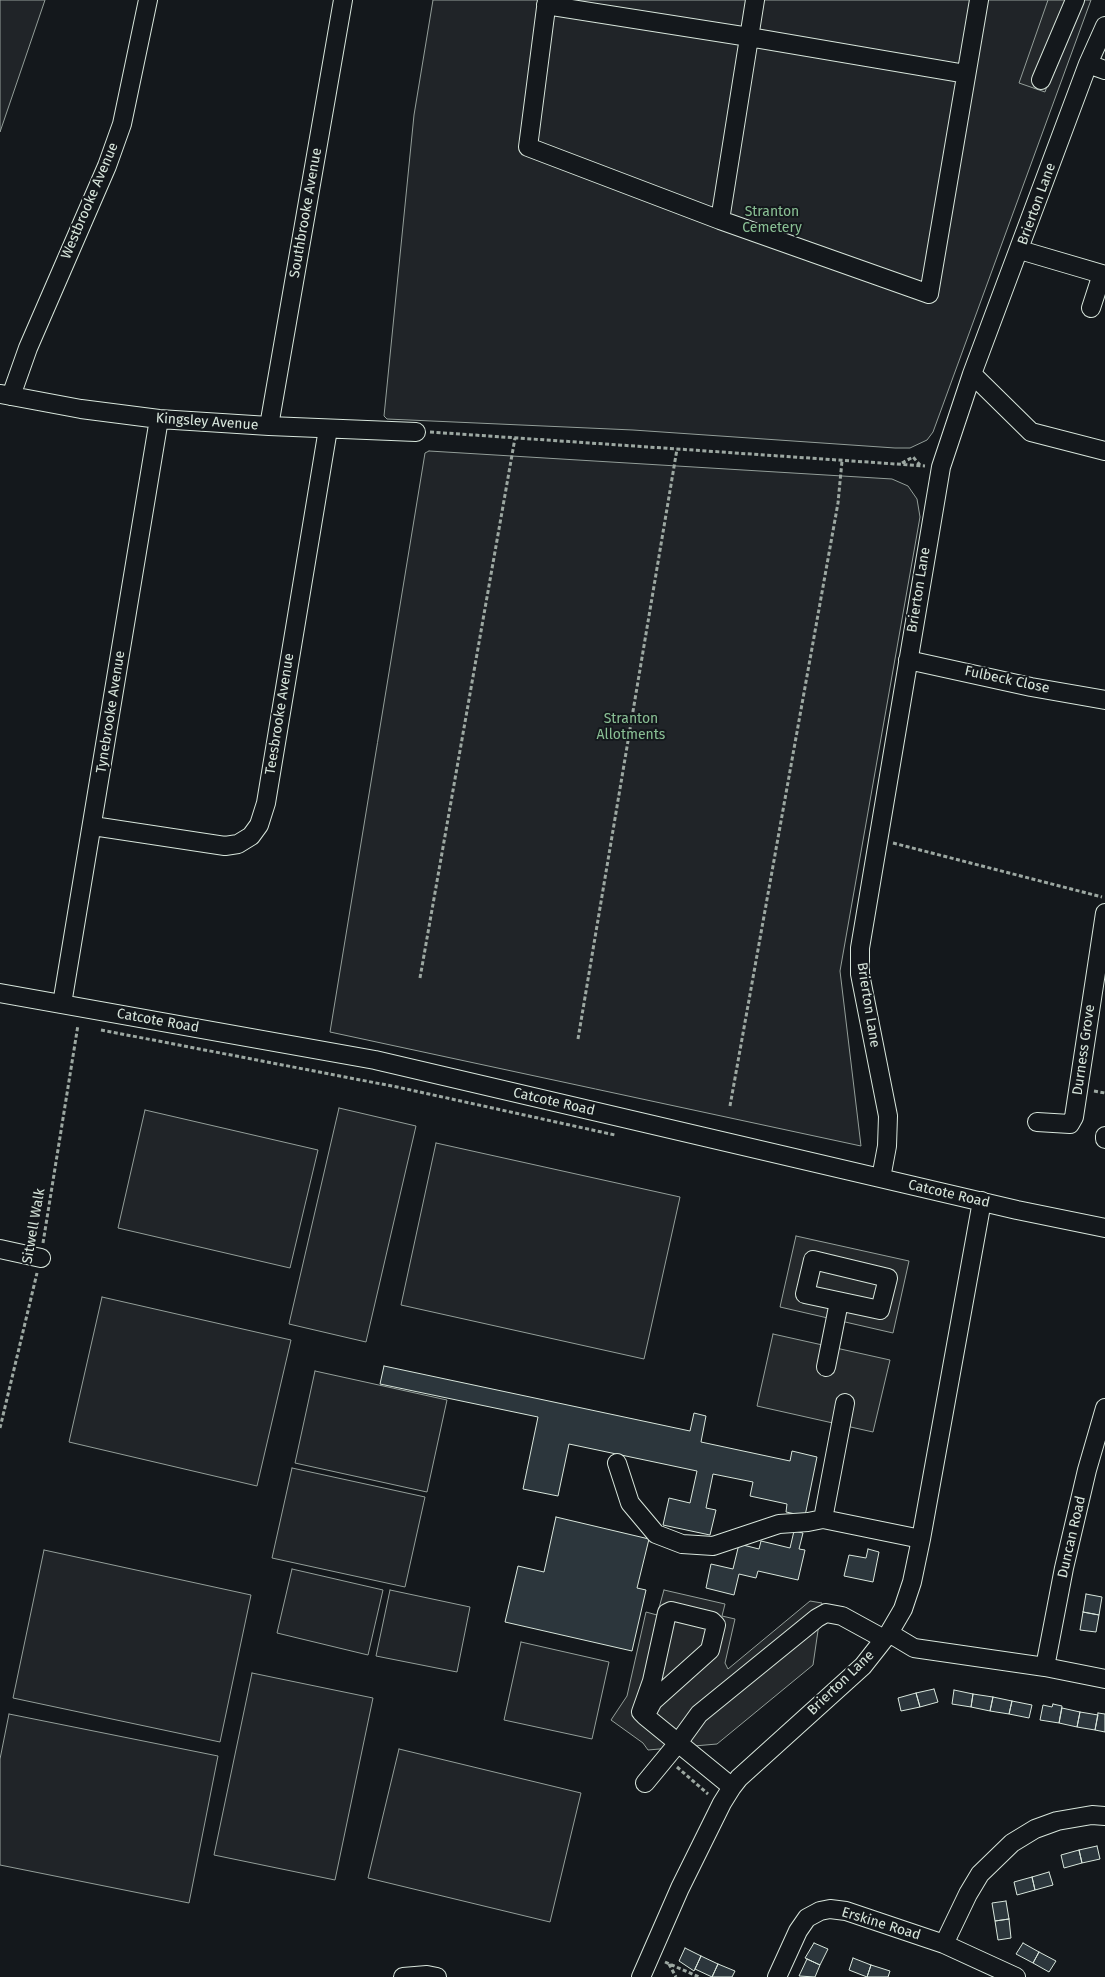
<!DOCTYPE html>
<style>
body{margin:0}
canvas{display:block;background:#14181c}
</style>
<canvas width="1105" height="1977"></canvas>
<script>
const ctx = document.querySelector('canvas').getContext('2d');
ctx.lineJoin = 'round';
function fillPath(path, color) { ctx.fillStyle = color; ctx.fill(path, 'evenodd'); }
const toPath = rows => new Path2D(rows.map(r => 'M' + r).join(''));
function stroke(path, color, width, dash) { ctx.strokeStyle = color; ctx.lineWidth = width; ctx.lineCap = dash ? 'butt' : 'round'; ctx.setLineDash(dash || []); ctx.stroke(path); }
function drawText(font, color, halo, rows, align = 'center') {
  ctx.font = font + ' "Fira Sans",sans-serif'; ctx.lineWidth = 4; ctx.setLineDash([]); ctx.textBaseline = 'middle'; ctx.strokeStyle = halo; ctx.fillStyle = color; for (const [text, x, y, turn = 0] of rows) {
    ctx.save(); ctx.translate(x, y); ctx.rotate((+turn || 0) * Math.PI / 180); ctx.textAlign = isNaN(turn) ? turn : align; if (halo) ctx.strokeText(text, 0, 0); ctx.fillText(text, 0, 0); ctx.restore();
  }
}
const green = toPath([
 [0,0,45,0,0,132,0,0],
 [433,0,1091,0,933,432,927,440,910,448,895,448,633,430,387,419,384,416,414,115,433,0],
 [429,451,892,479,908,486,917,499,920,517,840,971,861,1146,330,1032,425,453,429,451],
 [339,1108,416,1126,366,1342,289,1324,339,1108],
 [145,1110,318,1150,290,1268,118,1228,145,1110],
 [436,1143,680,1197,644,1359,401,1305,436,1143],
 [102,1297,291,1340,257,1486,69,1442,102,1297],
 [315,1371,447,1400,427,1492,295,1463,315,1371],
 [292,1468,425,1497,405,1587,272,1558,292,1468],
 [44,1550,251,1595,220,1742,13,1698,44,1550],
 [292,1569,383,1590,368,1655,277,1633,292,1569],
 [390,1590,470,1607,457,1672,376,1656,390,1590],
 [521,1642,609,1662,592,1739,504,1720,521,1642],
 [252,1673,373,1698,335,1880,214,1855,252,1673],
 [9,1714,218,1756,189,1903,0,1865,0,1759,9,1714],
 [399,1749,581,1793,550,1922,368,1878,399,1749]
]);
fillPath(green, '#202428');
stroke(green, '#939e99', 1);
const parking = toPath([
 [1048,0,1077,0,1045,92,1019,83,1048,0],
 [796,1236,909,1261,893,1333,780,1307,796,1236],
 [773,1334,890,1360,873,1432,757,1406,773,1334],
 [664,1590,725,1604,722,1616,735,1619,725,1663,728,1669,810,1601,822,1603,813,1665,717,1744,648,1750,643,1743,611,1720,627,1696,646,1612,657,1615,664,1590]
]);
fillPath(parking, '#24282b');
stroke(parking, '#939e99', 1);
const building = toPath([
 [384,1366,690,1431,694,1413,706,1416,701,1442,790,1461,792,1451,817,1457,805,1516,786,1512,787,1504,750,1496,753,1482,713,1474,706,1508,716,1510,710,1535,663,1525,669,1498,690,1503,697,1471,569,1444,558,1496,523,1489,538,1417,380,1384,384,1366],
 [556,1517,649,1539,637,1588,646,1590,632,1651,505,1622,518,1566,544,1572,556,1517],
 [794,1531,803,1533,799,1549,805,1550,798,1580,758,1571,756,1578,739,1574,734,1595,706,1588,711,1564,733,1569,739,1544,759,1549,761,1541,790,1548,794,1531],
 [868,1549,879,1552,873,1582,844,1576,849,1555,866,1558,868,1549],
 [1086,1594,1102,1597,1099,1615,1083,1612,1086,1594],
 [1083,1612,1099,1615,1096,1632,1080,1630,1083,1612],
 [934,1689,938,1702,920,1707,916,1693,934,1689],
 [954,1690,973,1694,971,1707,952,1704,954,1690],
 [916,1693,920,1707,901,1711,898,1698,916,1693],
 [973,1694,993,1697,990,1711,971,1707,973,1694],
 [993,1697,1012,1701,1009,1714,990,1711,993,1697],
 [1012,1701,1032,1705,1029,1718,1009,1714,1012,1701],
 [1053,1704,1062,1706,1059,1723,1040,1720,1043,1705,1052,1707,1053,1704],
 [1062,1708,1080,1712,1077,1727,1059,1723,1062,1708],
 [1080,1712,1098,1715,1095,1730,1077,1727,1080,1712],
 [1098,1713,1105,1714,1105,1732,1095,1730,1098,1713],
 [1097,1846,1100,1859,1082,1863,1079,1850,1097,1846],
 [1079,1850,1082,1863,1064,1868,1061,1855,1079,1850],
 [1049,1872,1053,1885,1035,1890,1032,1877,1049,1872],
 [1032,1877,1035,1890,1017,1895,1014,1882,1032,1877],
 [1006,1901,1009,1919,995,1921,992,1903,1006,1901],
 [1009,1919,1011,1938,998,1940,995,1921,1009,1919],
 [814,1943,828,1949,820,1965,805,1958,814,1943],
 [1023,1943,1039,1952,1033,1963,1016,1954,1023,1943],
 [685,1948,701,1956,694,1971,679,1961,685,1948],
 [1039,1952,1056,1961,1049,1972,1033,1963,1039,1952],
 [701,1956,718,1964,712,1977,695,1969,701,1956],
 [853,1958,871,1965,867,1977,849,1970,853,1958],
 [807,1959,820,1965,815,1977,799,1976,807,1959],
 [718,1964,735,1971,732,1977,712,1977,718,1964],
 [871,1965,890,1971,888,1977,867,1977,871,1965]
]);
fillPath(building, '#2c363c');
stroke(building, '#d8e6dc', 1);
const minor = toPath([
 [547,0,528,147,720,220,929,294,979,0],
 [546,5,749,37,966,74],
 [1088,64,1105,70],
 [1041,80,1075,0],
 [720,220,755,0],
 [1020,250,1105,275],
 [1091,308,1102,274],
 [972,374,1031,432,1105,451],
 [1,394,81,409,159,419,269,426,416,432],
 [11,396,28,348,107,166,122,124,148,0],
 [269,426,343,0],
 [908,660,1031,687,1105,700],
 [93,826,225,846,238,844,251,836,259,825,266,803,328,429],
 [0,993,375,1060,1017,1210,1105,1228],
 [62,1004,159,419],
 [1037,1122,1070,1124,1074,1117,1105,913],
 [1105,1139,1105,1136],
 [881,1178,887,1146,888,1116,860,974,860,948,941,467,972,374,1088,64,1105,26],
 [0,1249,41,1258],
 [813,1260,888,1278,880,1310,805,1294,813,1260],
 [826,1367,839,1302],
 [845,1403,823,1519,921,1539],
 [617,1463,630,1503,656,1534,682,1544,713,1546,779,1524,808,1522,823,1519],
 [889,1633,914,1648,1045,1667,1105,1679],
 [1045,1667,1064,1568,1087,1470,1105,1408],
 [645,1716,653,1701,710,1650,716,1625,712,1621,671,1611,667,1613,652,1681,641,1712,645,1716,732,1787],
 [645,1783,678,1743,699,1714,817,1618,826,1613,842,1616,884,1639],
 [944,1944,968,1894,980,1874,1012,1843,1035,1829,1057,1821,1092,1815,1105,1816],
 [403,1977,427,1975,437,1977],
 [641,1977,680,1888,722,1803,732,1787,739,1778,863,1666,889,1633,903,1609,912,1582,921,1539,982,1201],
 [777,1977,798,1931,807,1918,820,1911,830,1909,846,1911,944,1944,1016,1977]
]);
stroke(minor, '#d8e6dc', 20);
stroke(toPath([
 [430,432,925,466],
 [902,463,913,457,920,465],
 [893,843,1102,897],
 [420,978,515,438],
 [101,1030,397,1087,615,1135],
 [578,1039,677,449],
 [1094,1091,1105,1093],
 [730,1106,838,503,842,461],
 [43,1243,78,1025],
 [0,1428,37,1273],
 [677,1767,708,1794],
 [665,1962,699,1977],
 [669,1964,676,1977]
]), '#9da8a2', 3, [4, 2.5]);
stroke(minor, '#14181c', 18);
drawText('14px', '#d8e6dc', '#14181c', [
 ["Westbrooke Avenue",90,201,-67],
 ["Brierton Lane",1037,204,-70],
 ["Southbrooke Avenue",306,213,-80],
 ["Kingsley Avenue",207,422,4],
 ["Brierton Lane",919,590,-81],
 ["Fulbeck Close",1007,680,12],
 ["Tynebrooke Avenue",111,712,-81],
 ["Teesbrooke Avenue",280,714,-81],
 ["Brierton Lane",868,1005,81],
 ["Catcote Road",158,1021,10],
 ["Durness Grove",1084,1050,-82],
 ["Catcote Road",554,1102,13],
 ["Catcote Road",949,1194,13],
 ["Sitwell Walk",34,1226,-80],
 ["Duncan Road",1072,1537,-77],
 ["Brierton Lane",841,1683,-44],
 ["Erskine Road",881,1924,17]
]);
drawText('14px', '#8ac095', '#14181c', [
 ["Stranton",772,212],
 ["Cemetery",772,228],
 ["Stranton",631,719],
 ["Allotments",631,735]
]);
</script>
